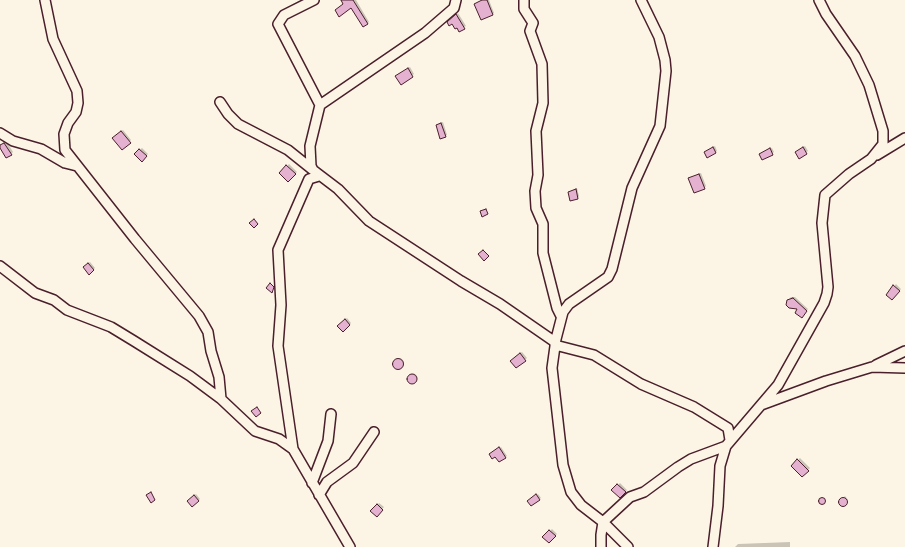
<!DOCTYPE html>
<style>
body{margin:0}
canvas{display:block;background:#fcf5e5}
</style>
<canvas width="905" height="547"></canvas>
<script>
const ctx = document.querySelector('canvas').getContext('2d');
ctx.lineJoin = 'round';
function fillPath(path, color) { ctx.fillStyle = color; ctx.fill(path, 'evenodd'); }
const toPath = rows => new Path2D(rows.map(r => 'M' + r).join(''));
function stroke(path, color, width, dash) { ctx.strokeStyle = color; ctx.lineWidth = width; ctx.lineCap = dash ? 'butt' : 'round'; ctx.setLineDash(dash || []); ctx.stroke(path); }
fillPath(toPath([
 [343,0,356,0,369,22,364,26,351,6,344,4],
 [482,0,489,0,494,13,493,14,475,4],
 [458,13,466,26,459,31,452,23,448,22],
 [410,67,414,74,401,84,398,75],
 [443,122,447,135,445,136,437,125],
 [123,130,131,140,122,149,113,138],
 [7,142,13,152,11,154,2,144],
 [715,146,717,151,708,157,707,151],
 [805,146,808,151,799,158,798,151],
 [142,148,148,154,142,160,135,154],
 [772,148,774,152,763,159,762,153],
 [289,164,297,172,288,181,280,173],
 [701,173,706,186,704,188,689,178],
 [577,188,579,196,578,198,569,192],
 [90,262,95,268,89,273,84,267],
 [896,284,901,289,894,297,887,295],
 [791,297,795,297,808,309,803,315,789,299],
 [347,318,351,323,343,331,339,326],
 [522,352,527,358,516,367,513,359],
 '394 363a5 5 0 1 1 10 0a5 5 0 1 1-10 0Z',
 '408.5 378a4.5 4.5 0 1 1 9 0a4.5 4.5 0 1 1-9 0Z',
 [501,447,507,456,505,457,490,454],
 [800,458,810,468,802,476,792,466],
 [620,483,627,490,620,497,613,490],
 [196,494,200,499,192,505,188,501],
 [538,494,541,498,539,499,530,499],
 [845,496,848,500,843,506,840,505,839,502],
 [824,498,825,501,821,503,819,500],
 [379,503,384,507,377,515,372,511],
 [552,529,557,534,549,542,544,537],
 [790,542,790,547,735,547,738,544]
]), '#0003');
const building = toPath([
 [341,0,353,0,368,24,363,27,351,8,339,17,335,10,343,4,341,0],
 [482,0,487,0,493,15,481,20,474,4,482,0],
 [456,14,465,29,459,32,457,28,455,29,452,24,449,26,447,22,456,14],
 [408,68,413,77,401,85,395,76,408,68],
 [441,123,446,137,440,139,436,125,441,123],
 [121,131,131,143,122,150,112,138,121,131],
 [4,143,12,155,6,158,0,148,0,145,4,143],
 [713,147,716,153,707,158,704,152,713,147],
 [803,147,807,154,799,159,795,152,803,147],
 [770,148,773,155,762,160,759,154,770,148],
 [139,149,147,156,142,162,134,154,139,149],
 [286,165,296,174,288,182,279,173,286,165],
 [699,174,705,189,694,193,688,178,699,174],
 [576,189,578,199,570,201,568,192,576,189],
 [486,209,488,214,482,217,480,211,486,209],
 [254,219,258,224,254,228,249,223,254,219],
 [483,250,489,256,484,261,478,254,483,250],
 [88,263,94,270,89,275,83,267,88,263],
 [270,283,274,287,272,293,266,288,270,283],
 [893,285,900,291,892,300,886,295,893,285],
 [793,298,807,311,802,318,795,313,797,309,789,308,786,305,787,300,793,298],
 [345,319,350,325,343,332,337,326,345,319],
 [520,353,526,361,516,368,510,361,520,353],
 '392.5 364a5.5 5.5 0 1 1 11 0a5.5 5.5 0 1 1-11 0Z',
 '407 379a5 5 0 1 1 10 0a5 5 0 1 1-10 0Z',
 [257,407,261,413,256,417,251,411,257,407],
 [499,447,506,458,499,462,495,457,492,459,489,454,499,447],
 [797,459,809,471,802,477,791,466,797,459],
 [617,484,626,492,620,498,611,490,617,484],
 [151,492,155,500,151,503,146,495,151,492],
 [536,494,540,500,531,506,527,501,536,494],
 [194,495,199,501,192,507,187,501,194,495],
 '838.5 502a4.5 4.5 0 1 1 9 0a4.5 4.5 0 1 1-9 0Z',
 '818.5 501a3.5 3.5 0 1 1 7 0a3.5 3.5 0 1 1-7 0Z',
 [377,504,383,510,377,517,370,511,377,504],
 [549,530,556,536,549,543,542,537,549,530]
]);
fillPath(building, '#e4b2d0');
stroke(building, '#4a1f2b', 1);
const minor = toPath([
 [45,0,53,39,77,91,78,103,76,112,68,123,64,134,65,150,135,239,199,316,208,332,211,351,219,377,221,399,255,431,279,439,293,449,350,547],
 [314,0,284,15,278,24,320,105],
 [456,0,454,8,425,33,320,105,310,146,311,166,313,170,338,189,369,221,461,281,500,304,555,342],
 [524,0,524,9,533,23,530,31,542,64,543,103,536,131,538,175,535,191,536,208,543,224,543,253,557,308,561,316],
 [220,102,228,114,238,124,288,150,313,170],
 [0,133,13,141,41,149,65,163,77,166],
 [877,155,905,138],
 [0,266,35,293,54,300,67,310,111,327,134,341,190,376,221,399],
 [555,345,594,355,641,384,694,407,728,428,730,440],
 [876,365,905,351],
 [761,405,826,381,872,367,905,368],
 [293,449,278,346,281,305,278,250,309,179,319,176],
 [312,483,328,441,331,414],
 [319,495,327,482,353,463,374,432],
 [601,547,601,535,603,522,630,497,644,492,678,467,691,459,726,446],
 [628,547,603,522,581,505,571,492,563,465,552,368,556,339,563,312,569,304,608,277,612,269,632,188,660,126,666,71,665,60,659,37,641,0],
 [713,547,718,506,720,466,726,446,778,385,824,303,827,294,828,287,822,223,825,195,849,174,871,159,883,144,883,131,869,85,855,56,826,14,819,0]
]);
stroke(minor, '#4a1f2b', 12);
stroke(minor, '#fcf5e5', 9);
</script>
